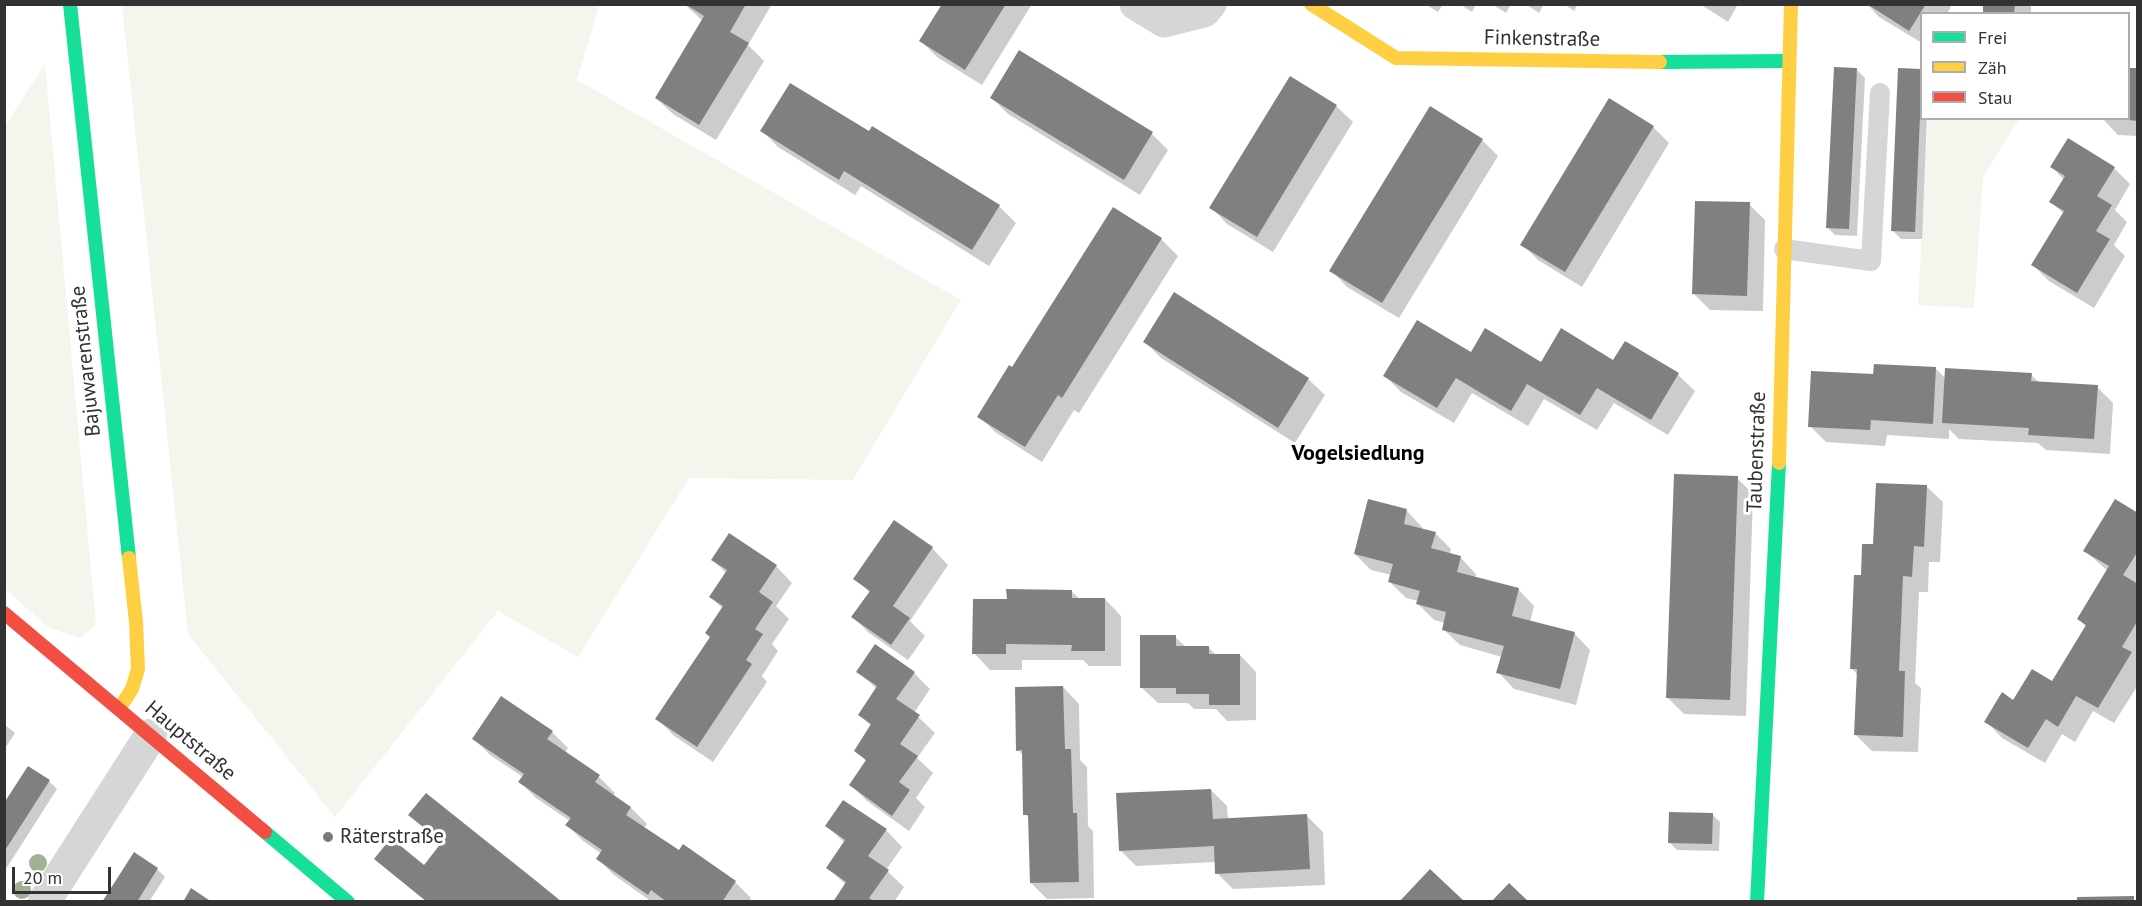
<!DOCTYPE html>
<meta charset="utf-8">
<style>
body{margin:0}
#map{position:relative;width:2142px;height:906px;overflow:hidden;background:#fff;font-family:"PT Sans",sans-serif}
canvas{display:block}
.frame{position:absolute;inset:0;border:6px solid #323232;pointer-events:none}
.legend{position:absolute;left:1920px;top:12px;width:210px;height:108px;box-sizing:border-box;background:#fff;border:2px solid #adadad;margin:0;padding:8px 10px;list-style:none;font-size:18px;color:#323232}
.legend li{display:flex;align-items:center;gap:12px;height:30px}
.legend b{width:30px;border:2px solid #adadad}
.scale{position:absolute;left:12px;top:867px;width:99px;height:27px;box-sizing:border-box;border:3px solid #323232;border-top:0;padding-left:8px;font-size:18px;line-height:21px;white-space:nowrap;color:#323232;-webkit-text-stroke:4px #fff;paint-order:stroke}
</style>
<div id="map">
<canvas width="2142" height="906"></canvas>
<div class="frame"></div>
<ul class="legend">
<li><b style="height:8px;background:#16e098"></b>Frei</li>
<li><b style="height:8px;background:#ffcf43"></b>Zäh</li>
<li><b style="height:8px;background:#f24e42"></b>Stau</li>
</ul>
<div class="scale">20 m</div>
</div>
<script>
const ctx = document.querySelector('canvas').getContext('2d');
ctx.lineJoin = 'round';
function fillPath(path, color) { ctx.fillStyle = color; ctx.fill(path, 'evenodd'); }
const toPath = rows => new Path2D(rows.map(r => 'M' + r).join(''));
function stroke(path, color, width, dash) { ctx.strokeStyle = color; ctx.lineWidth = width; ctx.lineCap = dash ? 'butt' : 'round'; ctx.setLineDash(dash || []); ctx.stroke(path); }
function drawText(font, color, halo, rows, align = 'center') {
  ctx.font = font + ' "PT Sans",sans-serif'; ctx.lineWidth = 6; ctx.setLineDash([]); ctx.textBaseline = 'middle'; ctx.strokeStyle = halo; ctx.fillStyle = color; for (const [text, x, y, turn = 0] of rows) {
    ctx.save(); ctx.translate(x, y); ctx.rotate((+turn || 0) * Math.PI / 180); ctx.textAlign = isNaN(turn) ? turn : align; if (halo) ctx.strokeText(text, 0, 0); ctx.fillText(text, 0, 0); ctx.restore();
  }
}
fillPath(toPath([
 [122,5,599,5,577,80,961,300,853,480,689,478,578,657,498,611,335,817,188,634],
 [45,64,96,625,80,638,49,628,5,589,5,126],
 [1928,119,2019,119,1983,177,1974,308,1918,305]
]), '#f2f6ed');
fillPath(toPath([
 [684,4,772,4,748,45,764,61,716,140,673,114,656,98,703,21],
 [944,4,1032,4,982,85,937,57,921,41],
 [1425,4,1443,4,1438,12],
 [1460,4,1476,4,1472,12],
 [1492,4,1511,4,1506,13],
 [1525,4,1544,4,1539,13],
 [1564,4,1578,4,1574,11],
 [1700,4,1738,4,1728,22],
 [1867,4,1952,4,1947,14,1922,14,1922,43,1879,17],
 [1984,4,2029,4,2031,6,2031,14,1984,14],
 [1020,52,1152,134,1168,150,1140,195,1008,114,992,98],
 [1857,70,1865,78,1857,236,1835,235,1827,227],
 [2138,70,2138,136,2118,135,2102,118,2128,118],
 [1922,71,1922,118,1927,118,1922,239,1901,239,1893,231],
 [1290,78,1336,106,1353,122,1273,252,1227,224,1211,207],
 [1653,127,1669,143,1582,287,1538,260,1522,244],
 [873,128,999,206,1016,223,989,266,861,186,855,195,778,147,762,131,869,133],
 [1482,140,1498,156,1399,318,1347,287,1331,270],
 [2052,167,2114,168,2130,184,2115,210,2127,222,2114,245,2125,256,2094,308,2049,281,2033,265,2064,214,2051,202,2064,180],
 [1749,204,1765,220,1763,311,1710,310,1694,294],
 [1114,209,1161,239,1178,256,1079,413,1074,410,1042,462,995,432,979,416,1013,369],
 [1174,294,1308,379,1325,395,1295,443,1161,358,1145,342],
 [1625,343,1678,375,1695,391,1668,435,1614,403,1597,430,1544,399,1528,426,1472,393,1454,423,1401,392,1385,376,1471,354,1541,364,1614,362],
 [1936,369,1946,379,2031,375,2040,383,2097,387,2113,403,2110,454,2046,450,2038,443,1959,439,1949,429,1949,439,1887,435,1885,446,1826,442,1810,426,1875,376],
 [1737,478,1753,494,1746,716,1684,714,1667,697],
 [1926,486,1943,502,1940,562,1929,562,1928,592,1919,592,1915,683,1921,688,1918,752,1872,751,1855,734,1858,675,1851,668,1862,576,1875,546],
 [1406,510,1422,527,1422,530,1435,533,1451,549,1450,555,1460,557,1476,574,1475,578,1518,589,1534,606,1530,622,1574,633,1590,650,1576,705,1514,689,1498,672,1502,657,1460,645,1443,629,1445,623,1434,620,1418,604,1419,601,1406,598,1390,582,1391,575,1371,570,1355,554],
 [2138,515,2138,685,2114,723,2093,711,2075,742,2062,734,2045,763,2002,738,1986,721,2014,702,2053,683,2086,627,2079,619,2108,571,2085,551],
 [894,522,932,548,948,565,910,621,925,636,908,660,869,633,853,617,870,593,855,578],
 [712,559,776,566,792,583,776,606,789,619,772,644,778,651,762,676,767,682,713,762,673,735,657,718,712,637,723,609,711,597,726,573],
 [1071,591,1080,599,1105,599,1121,616,1121,666,1089,666,1083,660,1022,660,1022,670,990,670,974,653,1008,600],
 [1175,637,1187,648,1209,648,1217,656,1240,655,1256,672,1256,720,1227,721,1216,709,1194,709,1188,703,1158,703,1141,687],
 [858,672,914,673,930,689,914,713,935,733,917,758,933,773,916,798,925,807,909,831,867,801,851,785,867,762,856,750,872,727,859,714,877,689],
 [1063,687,1079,704,1080,760,1087,767,1088,826,1093,831,1094,898,1047,899,1031,883,1029,818,1025,814,1023,755,1018,750],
 [4,724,15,733,4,750],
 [552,732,568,748,565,753,599,777,615,793,613,796,631,808,647,824,644,828,679,852,683,846,735,882,751,898,749,902,652,902,614,875,598,859,602,854,583,841,567,825,570,821,536,798,520,782,523,777,490,755,474,739],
 [49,781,57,789,4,872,4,806],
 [1211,790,1227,806,1228,820,1307,816,1323,832,1325,885,1233,889,1217,873,1216,862,1136,866,1120,850],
 [1712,814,1720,822,1719,851,1677,850,1669,842],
 [827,826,886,830,902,847,886,870,904,887,894,902,835,902,846,885,828,868,845,843],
 [157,869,165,877,149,902,104,902]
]), '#0003');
fillPath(toPath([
 [685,4,746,4,730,32,749,43,699,125,655,98,704,16],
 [942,4,1006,4,965,70,919,41],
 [1867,4,1926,4,1909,31],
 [1983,4,2015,4,2014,14,1983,14],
 [1019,50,1153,132,1124,180,990,98],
 [1834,67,1857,68,1849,229,1826,228],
 [1898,68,1922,69,1915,232,1891,231],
 [2128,68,2138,68,2138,121,2128,120],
 [1290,76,1337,105,1257,237,1209,208],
 [790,83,869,131,872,126,1000,205,972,250,844,171,839,180,760,131],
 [1609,98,1654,126,1565,272,1520,245],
 [1430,106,1483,139,1382,303,1329,271],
 [2068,138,2115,167,2097,196,2112,205,2096,231,2110,239,2077,293,2031,265,2064,211,2049,202,2065,176,2050,167],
 [1695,201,1750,202,1747,296,1692,294],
 [1113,207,1162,238,1062,398,1058,395,1025,447,977,417,1009,365,1012,367],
 [1174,292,1309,378,1278,428,1143,342],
 [1417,320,1471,352,1485,328,1541,362,1561,328,1613,360,1625,341,1679,373,1651,420,1597,388,1580,415,1527,384,1511,411,1456,378,1437,408,1383,376],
 [1874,364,1936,367,1933,424,1871,420,1870,430,1808,427,1811,371,1873,374],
 [1945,368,2032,373,2031,381,2098,385,2094,439,2028,435,2029,428,1942,423],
 [1674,474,1738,476,1730,700,1666,698],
 [1876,483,1927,485,1924,547,1914,546,1912,577,1903,576,1899,671,1905,671,1903,737,1854,735,1857,669,1850,669,1854,575,1861,575,1862,544,1873,544],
 [1368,499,1407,509,1404,524,1436,532,1431,548,1461,556,1457,572,1519,588,1512,616,1575,632,1560,689,1496,673,1504,646,1442,630,1446,612,1416,604,1420,591,1388,582,1393,564,1354,554],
 [2115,499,2138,513,2138,551,2123,575,2138,584,2138,620,2122,647,2132,652,2098,708,2076,696,2058,727,2046,719,2028,748,1984,722,2002,692,2013,700,2032,669,2052,681,2086,625,2077,619,2109,566,2083,551],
 [894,520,933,547,893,606,910,618,891,645,851,617,870,591,853,579],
 [729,533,777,565,759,592,773,602,755,629,763,634,746,660,752,664,697,747,655,719,710,637,705,633,723,606,709,597,727,570,711,560],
 [1006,589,1072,590,1072,598,1105,598,1105,651,1071,651,1072,645,1006,644,1006,654,972,654,973,599,1007,599],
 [1140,635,1176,635,1176,646,1209,646,1209,654,1240,654,1240,705,1209,705,1209,694,1176,694,1176,688,1140,688],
 [875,644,915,672,896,699,920,715,900,744,918,756,899,782,910,790,892,816,849,785,866,760,854,751,871,724,858,715,877,686,856,672],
 [1063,686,1065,749,1071,749,1073,813,1077,813,1079,882,1030,883,1028,815,1023,815,1022,750,1016,751,1015,687],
 [501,696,553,731,547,739,600,775,595,782,631,807,626,815,679,850,683,844,736,881,722,902,667,902,651,890,648,895,596,859,602,850,565,825,571,818,518,782,524,774,472,739],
 [28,766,50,780,4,852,4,803],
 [1211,789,1213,819,1307,814,1310,869,1215,874,1214,846,1119,851,1116,793],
 [426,793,535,880,562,902,427,902,374,859,391,838,424,865,442,842,408,815],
 [843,800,887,829,868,856,889,870,869,898,875,902,833,902,846,882,826,868,845,840,825,826],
 [1669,812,1713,813,1712,844,1668,843],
 [134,852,158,868,137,902,102,902],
 [1430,869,1465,902,1399,902],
 [1509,883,1529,902,1491,902],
 [191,888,212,902,183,902],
 [2134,896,2134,902,2077,902,2077,897]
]), '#808080');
stroke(toPath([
 [1784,249,1871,261,1880,93]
]), '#d6d6d6', 20);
stroke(toPath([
 [1136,4,1164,21,1204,11,1210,4],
 [44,902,151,735]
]), '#d6d6d6', 33);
stroke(toPath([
 [70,4,129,558],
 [1660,62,1788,61],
 [265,832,348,902],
 [1757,902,1779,463]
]), '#16e098', 14);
stroke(toPath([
 [1311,4,1396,58,1660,62],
 [1779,463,1791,4],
 [119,709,132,689,138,669,136,622,129,558]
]), '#ffcf43', 14);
stroke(toPath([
 [4,613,265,832]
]), '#f24e42', 14);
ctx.fillStyle = '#a1b193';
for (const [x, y] of [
 [38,863],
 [22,890]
]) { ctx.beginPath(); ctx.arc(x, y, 9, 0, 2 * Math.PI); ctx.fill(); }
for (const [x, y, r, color] of [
 [328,837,6,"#7a7a7a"]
]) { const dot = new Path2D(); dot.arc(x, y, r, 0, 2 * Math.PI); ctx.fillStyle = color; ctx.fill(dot); stroke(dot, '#fff', 2); }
drawText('21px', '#323232', '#fff', [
 ["Finkenstraße",1542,39,1],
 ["Bajuwarenstraße",86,361,-96],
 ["Taubenstraße",1757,452,-88],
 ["Hauptstraße",190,741,40]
]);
drawText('21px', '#323232', '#fff', [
 ["Räterstraße",340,837]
], 'left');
drawText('bold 22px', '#000', '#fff', [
 ["Vogelsiedlung",1358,454]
]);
</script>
